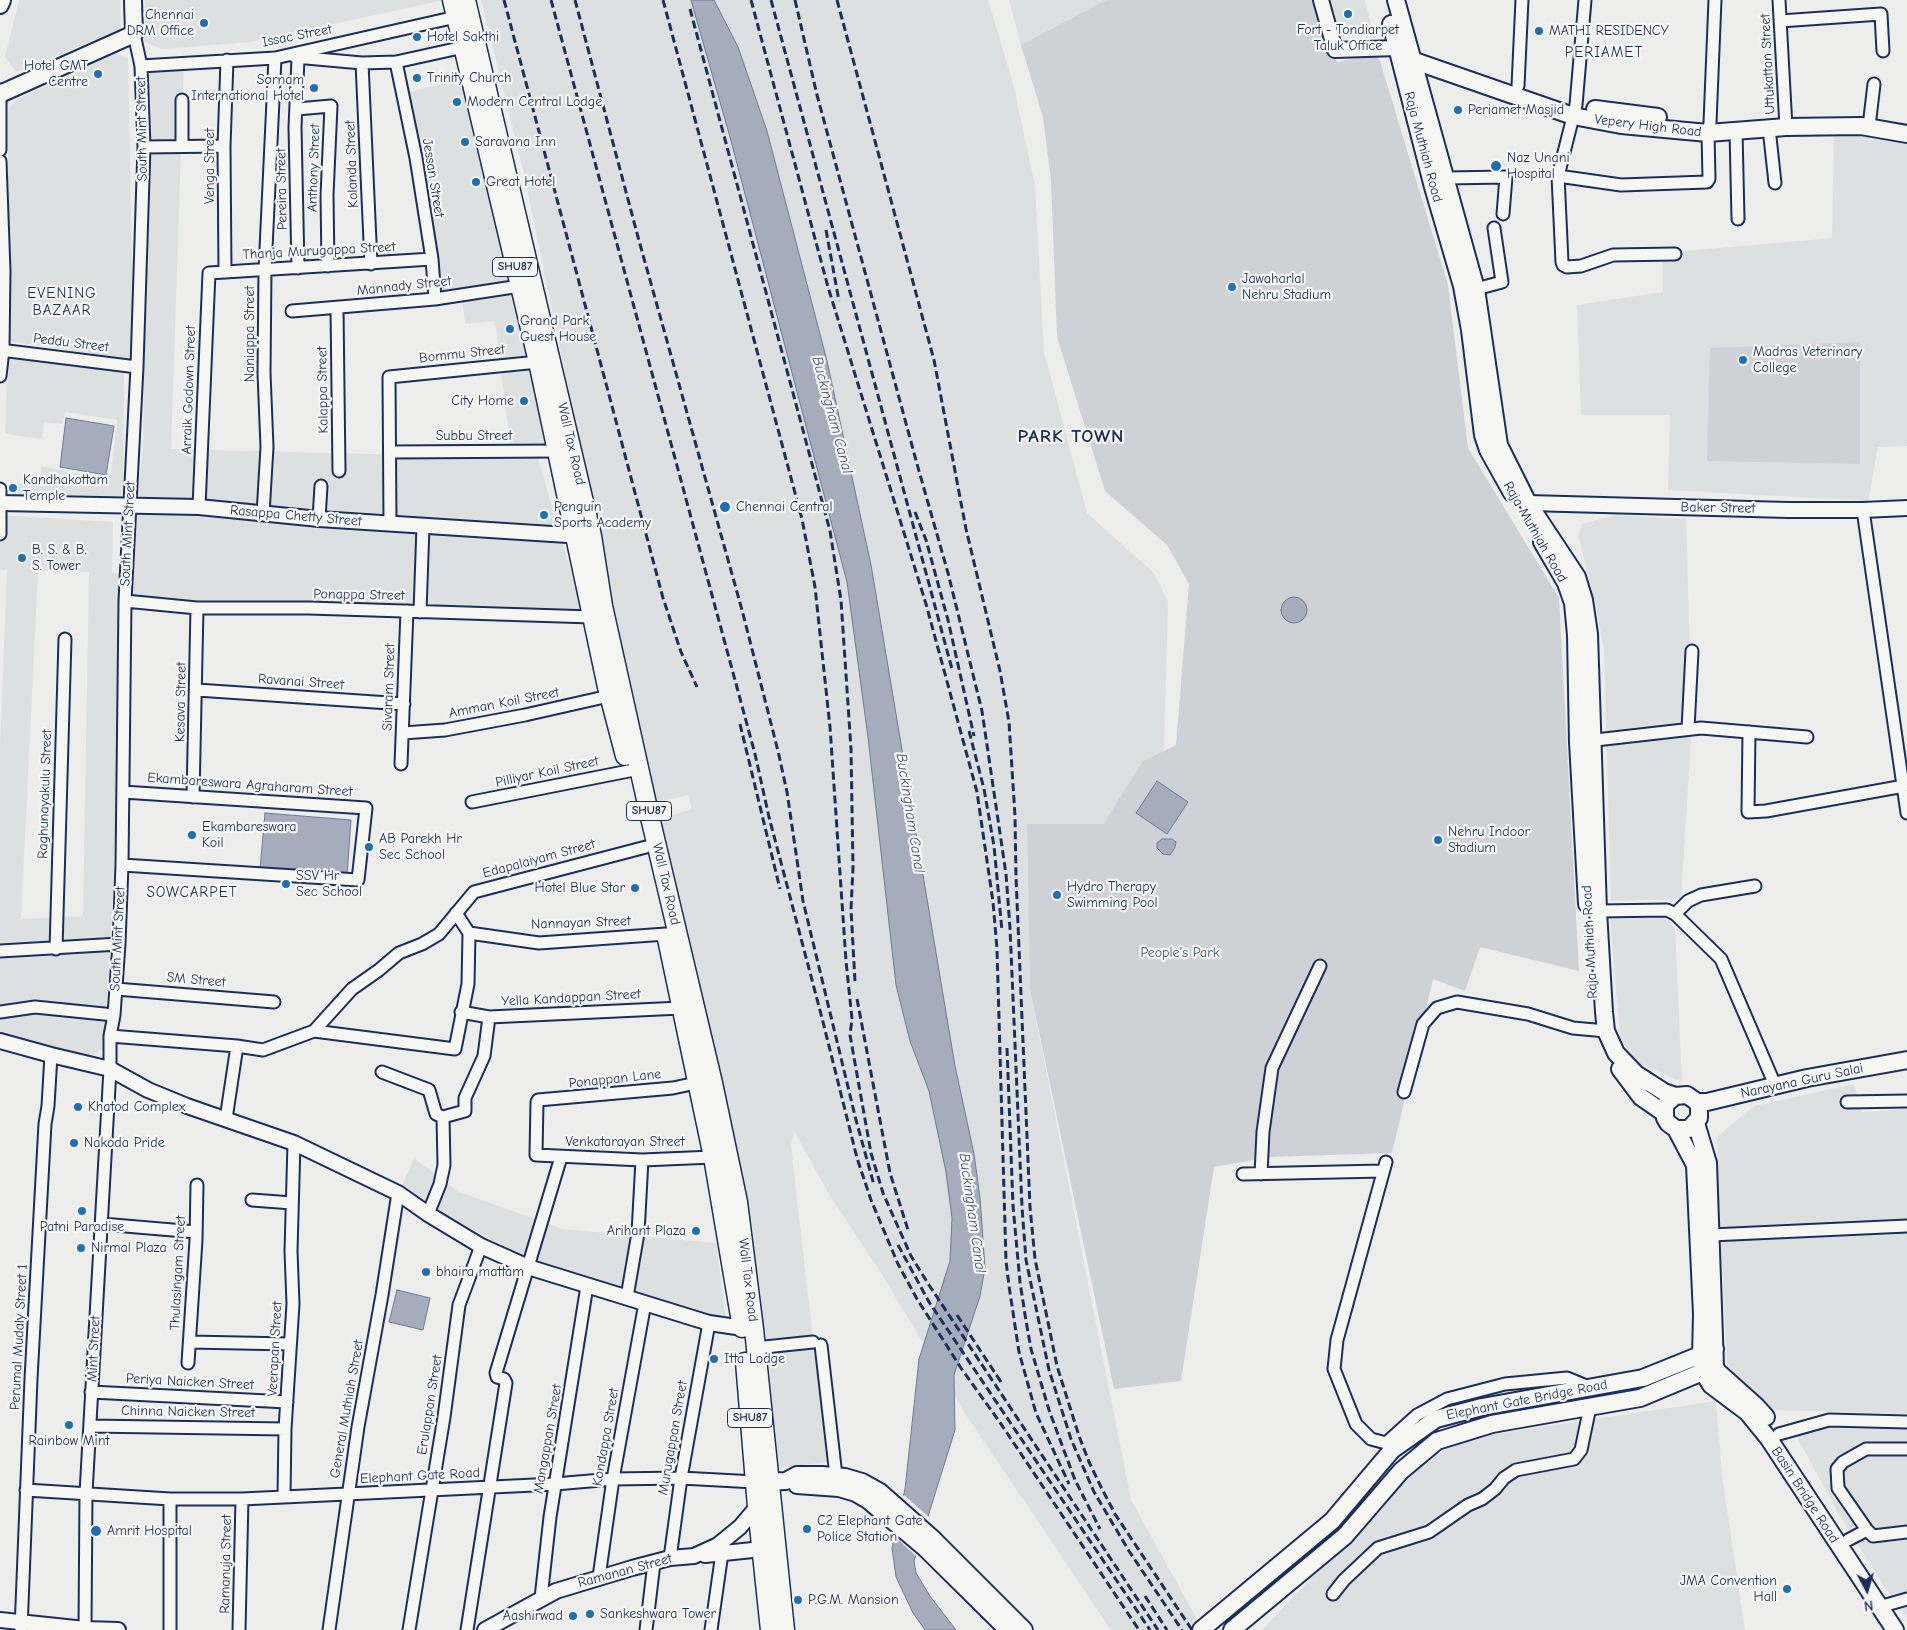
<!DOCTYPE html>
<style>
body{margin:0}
#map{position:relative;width:1907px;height:1630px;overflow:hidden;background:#edeeec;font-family:"Comic Neue",sans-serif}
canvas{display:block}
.north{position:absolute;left:1842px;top:1565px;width:50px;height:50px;-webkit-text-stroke:4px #f6f6f2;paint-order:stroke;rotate:174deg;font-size:14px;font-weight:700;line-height:20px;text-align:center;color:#1b2f5e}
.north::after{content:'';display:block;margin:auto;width:18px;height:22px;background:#1b2f5e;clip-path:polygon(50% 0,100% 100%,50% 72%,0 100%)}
</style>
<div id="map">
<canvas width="1907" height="1630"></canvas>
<div class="north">N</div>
</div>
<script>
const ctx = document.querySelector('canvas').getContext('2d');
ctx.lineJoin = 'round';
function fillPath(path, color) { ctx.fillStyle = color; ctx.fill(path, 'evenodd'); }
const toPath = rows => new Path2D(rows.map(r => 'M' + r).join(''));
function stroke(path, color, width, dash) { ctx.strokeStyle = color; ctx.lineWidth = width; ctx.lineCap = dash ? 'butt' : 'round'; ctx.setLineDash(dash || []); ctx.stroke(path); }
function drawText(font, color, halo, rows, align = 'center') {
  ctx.font = font + ' "Comic Neue",sans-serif'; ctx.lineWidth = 4.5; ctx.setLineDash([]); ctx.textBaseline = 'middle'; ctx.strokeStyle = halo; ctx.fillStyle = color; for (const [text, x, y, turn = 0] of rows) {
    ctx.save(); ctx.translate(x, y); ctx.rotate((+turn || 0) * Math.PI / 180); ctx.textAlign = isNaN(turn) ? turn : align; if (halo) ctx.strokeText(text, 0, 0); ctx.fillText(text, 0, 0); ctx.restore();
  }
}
fillPath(toPath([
 [19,0,120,0,121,29,17,72,5,57],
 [145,0,444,0,251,42,162,49,144,42],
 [481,0,988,0,1013,83,1035,186,1044,352,1087,513,1154,573,1168,601,1164,751,1143,761,1103,824,1027,824,1030,989,1131,1500,1203,1630,1111,1630,966,1415,881,1273,829,1194,794,1131,791,1146,827,1462,778,1468,738,1166,660,819,692,809,688,795,654,803,524,174],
 [1009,0,1106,0,1021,45],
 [1324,0,1365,0,1372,29,1335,39],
 [116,53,128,59,134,360,8,341,8,110,16,100],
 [184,59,171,449,538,458,578,597,585,616,126,600,143,449,149,61],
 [466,78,547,444,510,444,495,321,465,324,461,290,435,293,402,94],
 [1834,128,1907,141,1907,446,1878,447,1868,501,1668,490,1670,415,1581,415,1577,305,1663,292,1663,253,1832,238],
 [8,354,124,371,123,506,17,498,18,483,39,486,41,466,110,480,117,420,65,412,62,424,44,422,42,439,5,434],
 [0,515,113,522,112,573,120,573,120,661,119,752,111,937,103,1048,89,1058,0,1036,0,746,7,570,0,570],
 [38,571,89,572,83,916,21,919],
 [1615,515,1686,519,1692,722,1681,899,1611,901,1604,651,1596,606,1578,535,1582,524],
 [1610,916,1664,918,1675,927,1682,1082,1633,1061,1620,1038],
 [1854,1084,1862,1112,1907,1109,1907,1414,1777,1410,1761,1405,1727,1364,1716,1138,1754,1106],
 [414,1158,459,1192,563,1229,716,1243,726,1320,525,1258,400,1190],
 [1716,1401,1722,1476,1745,1630,1262,1630,1411,1473,1461,1439],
 [1792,1428,1907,1428,1907,1617,1891,1597,1841,1518]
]), '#dde0e1');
fillPath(toPath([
 [1106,0,1315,0,1329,54,1338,62,1374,53,1380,61,1448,285,1468,448,1559,598,1579,971,1480,947,1465,991,1433,979,1392,1153,1271,1157,1214,1167,1181,1381,1114,1389,1030,989,1027,824,1103,824,1143,761,1176,745,1189,584,1167,545,1105,491,1057,337,1051,181,1043,117,1021,45],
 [1860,342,1860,464,1707,461,1710,348]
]), '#ced2d7');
const water = toPath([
 [691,0,714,0,738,47,767,131,827,361,871,565,955,1066,974,1154,980,1198,985,1268,980,1296,954,1375,955,1430,914,1561,916,1573,930,1596,956,1630,925,1630,913,1613,896,1577,892,1548,905,1489,919,1359,950,1261,952,1218,946,1172,929,1091,910,1041,896,985,868,737,847,582,730,137,691,0],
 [66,418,114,426,106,475,60,467,66,418],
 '1281 610a13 13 0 1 1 26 0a13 13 0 1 1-26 0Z',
 [1157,781,1188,802,1167,834,1136,813,1157,781],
 [265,813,351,820,347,876,260,869,265,813],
 [1162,839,1172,839,1176,842,1175,847,1170,855,1163,854,1157,848,1157,843,1162,839],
 [397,1290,430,1298,423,1330,389,1322,397,1290]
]);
fillPath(water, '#a5acbc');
stroke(water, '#6e7a96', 1);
fillPath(toPath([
 [904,1495,930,1518,919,1553,916,1556,892,1534,900,1499]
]), '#edeeec');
const minor = toPath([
 [1585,0,1576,105,1558,176,1562,262,1563,265,1567,267,1581,266,1613,255,1675,254],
 [1779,0,1786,127],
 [1780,21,1881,14,1883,51],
 [295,57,362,63,396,62,464,47],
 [298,59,295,127,298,268],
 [396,62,416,158,432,259,435,299],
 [362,63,371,264],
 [141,66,275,58,456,17],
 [1518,86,1522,0],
 [0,90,0,150],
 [297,109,331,106,327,195,328,266],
 [1870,118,1874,84],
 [1769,128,1775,183],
 [1736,131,1738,219],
 [182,146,182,100],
 [144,147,224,146],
 [0,161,4,271,3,350,0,376],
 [1558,176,1621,185,1707,182,1709,179,1708,133,1710,123,1715,0],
 [1446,178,1506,177,1503,214],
 [225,272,224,146,227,60],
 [1476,289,1502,282,1494,228],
 [337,308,339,471],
 [292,311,435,299,520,286],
 [0,350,137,367],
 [390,452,558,451],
 [0,489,0,534],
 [199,507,209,273,432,259],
 [1863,510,1907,813],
 [263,514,267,447,264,373,265,270,275,58],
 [319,519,321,486],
 [390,523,389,377,538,362],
 [125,601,197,608,309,608,592,617],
 [420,612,423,526],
 [197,690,404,704],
 [1688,729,1692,651],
 [1749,732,1748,812,1766,811,1904,786],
 [403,733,445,730,525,715,609,696],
 [1587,741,1701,728,1807,737],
 [401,764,407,611],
 [193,797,197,608],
 [472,802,639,769],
 [122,865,358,880,366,808,123,792],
 [1598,911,1667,910,1675,914,1721,959,1775,1085],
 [1675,914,1688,901,1701,895,1755,886],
 [469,933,539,943,666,934],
 [56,949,65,639],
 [0,951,119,944],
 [116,989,274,1002],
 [0,1012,35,1007,114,1015],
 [461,1012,489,1017,681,1008],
 [314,1031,455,1049,468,984,469,933,456,913],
 [110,1036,237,1046,263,1050,314,1031,352,989,379,970,399,953,422,944,439,934,474,892,646,847],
 [382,1072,429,1090,436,1114,443,1117],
 [696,1083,673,1088,538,1100,537,1102,536,1155,642,1160,713,1157],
 [1404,1092,1423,1024,1437,1008,1457,1002,1528,1014,1573,1028,1606,1031],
 [1847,1102,1907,1101],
 [226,1119,237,1046],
 [1386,1162,1337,1340,1334,1369,1356,1424,1371,1439,1386,1443,1417,1415,1447,1399,1505,1384,1567,1378,1589,1387],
 [1243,1174,1383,1171],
 [1261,1174,1263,1132,1272,1068,1320,966],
 [252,1200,292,1203],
 [428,1214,440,1184,444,1165,443,1117,465,1111,465,1098,484,1056,489,1017],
 [102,1224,196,1232],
 [1711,1235,1907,1226],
 [627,1297,638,1233,642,1160],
 [190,1342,290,1344],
 [821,1345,836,1476],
 [755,1348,813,1342],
 [188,1363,196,1240,197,1185],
 [91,1392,287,1402],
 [90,1426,285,1429],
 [1779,1434,1829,1420,1907,1422],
 [1907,1449,1866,1449,1843,1462,1837,1469,1838,1488,1867,1530,1873,1536,1907,1532],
 [26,1490,170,1499,242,1499,555,1484,613,1479,681,1478,755,1482],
 [284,1497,285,1429,293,1304,291,1251,294,1143],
 [170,1499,170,1630],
 [1848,1540,1867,1530],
 [670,1558,681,1478,709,1323],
 [599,1577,613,1479,645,1303],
 [1333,1594,1344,1580,1378,1548,1429,1532,1468,1505,1482,1499,1495,1489,1504,1478,1516,1470,1574,1459,1581,1450,1590,1407],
 [541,1598,550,1517,587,1286],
 [1879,1607,1907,1599],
 [85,1629,86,1493,110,1069,110,1036,114,1015,119,944,122,865,125,601,137,367,144,147,141,66,134,34],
 [21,1630,31,1379,45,1124,48,1106,51,1055],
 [239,1630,242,1499],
 [329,1630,358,1427,382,1295,398,1193],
 [409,1630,444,1417,459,1305,481,1246],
 [467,1630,506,1383,504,1379,497,1377,496,1373,561,1157],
 [646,1630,654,1563],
 [711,1630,722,1553]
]);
const tertiary = toPath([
 [1321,0,1335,50,1397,48],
 [0,503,199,507,319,519,583,536],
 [1528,503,1788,510,1863,510,1907,508],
 [0,1041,51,1055,110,1069,148,1090,187,1106,294,1143,398,1193,428,1214,481,1246,528,1267,709,1323,750,1329],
 [705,1555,762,1549],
 [0,1620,85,1629,118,1630],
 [485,1630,556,1591,632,1568,670,1558,694,1556,718,1545,740,1527,757,1507]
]);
const secondary = toPath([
 [1396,0,1476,289,1499,445,1528,503,1577,577,1584,600,1589,634,1598,911,1604,1012,1606,1031,1616,1053,1636,1074,1664,1092,1675,1096,1687,1095,1697,1102,1699,1107,1699,1118,1689,1129,1676,1129,1668,1123,1665,1118,1665,1107,1667,1103,1675,1096],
 [0,5,2,0],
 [1391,24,1433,187,1462,286,1470,330,1483,435,1488,450,1512,493],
 [1406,58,1573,116,1621,125,1708,133,1786,127,1861,126,1907,134],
 [0,94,134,34,133,0],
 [1595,109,1658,117],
 [1542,542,1566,583,1573,603,1576,635,1578,742,1587,904],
 [1620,1069,1641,1097,1664,1113],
 [1697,1102,1707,1102,1807,1078,1907,1060],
 [1696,1123,1708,1163,1715,1366,1717,1371,1756,1406,1766,1417],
 [1676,1129,1695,1165,1702,1314,1701,1357,1703,1372,1711,1385,1747,1412,1769,1439,1895,1630],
 [757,1482,786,1481,797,1475,822,1475,845,1477,862,1482,880,1492,932,1538,1024,1630],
 [797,1485,839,1488,856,1493,868,1500,924,1547,1008,1630],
 [1201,1630,1332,1521,1392,1450,1436,1419,1482,1407,1643,1378,1715,1349],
 [1232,1630,1345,1536,1401,1471,1437,1441,1492,1424,1640,1398,1712,1368]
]);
const primary = toPath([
 [452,0,538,362,607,687,625,756],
 [466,0,592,536,603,606,649,813,713,1083,738,1202,754,1329,785,1630],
 [667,939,713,1157,742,1328],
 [745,1362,757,1507,770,1630]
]);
stroke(minor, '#1b2f5e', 15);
stroke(tertiary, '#1b2f5e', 18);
stroke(secondary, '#1b2f5e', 20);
stroke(primary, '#1b2f5e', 21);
stroke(minor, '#f6f6f2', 11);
stroke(tertiary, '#f6f6f2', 14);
stroke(secondary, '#f6f6f2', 16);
stroke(primary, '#f6f6f2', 18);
stroke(toPath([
 [504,0,663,598,681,652,697,687],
 [551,0,755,754,769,817,822,1018,857,1158,871,1200,898,1264,917,1299,961,1368,999,1421,1139,1630],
 [575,0,638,237,742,610,778,751,787,792,803,901,856,1120,874,1185],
 [663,0,802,519,815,587,830,727,846,961,852,1019,850,1035,871,1153,883,1193,911,1256,929,1285,1158,1630],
 [751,0,828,287,926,604,977,792,993,902,997,949,1006,1261,1009,1286,1019,1352,1036,1413,1069,1484],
 [771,0,952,669],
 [795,0,817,95,917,464,948,573,982,711,1006,874,1010,928,1022,1207,1026,1260,1049,1370,1071,1439,1094,1492,1129,1551,1182,1630],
 [837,0,934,360,966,529,1000,671,1009,722,1015,816,1016,877,1030,1207,1035,1259,1057,1366,1079,1436,1089,1462,1101,1487,1115,1514,1192,1630],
 [690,9,830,531,841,600,851,749,853,868,851,909,855,982],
 [826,230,839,301],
 [915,512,926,540,948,620,974,736],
 [740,724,780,889],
 [969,731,984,789,994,846,1002,931],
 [857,999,890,1173,909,1233],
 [1007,1048,1013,1206,1020,1282,1026,1321,1031,1349,1049,1410,1075,1480,1100,1529],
 [898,1245,929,1302,1150,1630],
 [957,1315,1001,1382],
 [1145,1596,1167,1630]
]), '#1b2f5e', 3, [8, 4]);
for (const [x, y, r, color] of [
 [1348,14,5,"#1f6fb2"],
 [204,23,5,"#1f6fb2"],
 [1539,31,5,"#1f6fb2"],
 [417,37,5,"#1f6fb2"],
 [98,74,5,"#1f6fb2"],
 [417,78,5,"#1f6fb2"],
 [314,88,5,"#1f6fb2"],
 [457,102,5,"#1f6fb2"],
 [1458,110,5,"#1f6fb2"],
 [465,142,5,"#1f6fb2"],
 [1496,166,6,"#1f6fb2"],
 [476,182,5,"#1f6fb2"],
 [1232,287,5,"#1f6fb2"],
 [510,329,5,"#1f6fb2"],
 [1743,360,5,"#1f6fb2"],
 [524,401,5,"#1f6fb2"],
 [13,488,5,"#1f6fb2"],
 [725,507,6,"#1f6fb2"],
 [544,515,5,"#1f6fb2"],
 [22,558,5,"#1f6fb2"],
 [192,835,5,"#1f6fb2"],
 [1438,840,5,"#1f6fb2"],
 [369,847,5,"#1f6fb2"],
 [286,884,5,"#1f6fb2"],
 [635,888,5,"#1f6fb2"],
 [1057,895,5,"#1f6fb2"],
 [78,1107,5,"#1f6fb2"],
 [74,1143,5,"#1f6fb2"],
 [82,1211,5,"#1f6fb2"],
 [696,1231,5,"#1f6fb2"],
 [81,1248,5,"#1f6fb2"],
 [426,1272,5,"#1f6fb2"],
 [714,1359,5,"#1f6fb2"],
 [69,1425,5,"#1f6fb2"],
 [807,1529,5,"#1f6fb2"],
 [96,1531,6,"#1f6fb2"],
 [1787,1589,5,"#1f6fb2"],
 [798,1600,5,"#1f6fb2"],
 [590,1614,5,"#1f6fb2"],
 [573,1616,5,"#1f6fb2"]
]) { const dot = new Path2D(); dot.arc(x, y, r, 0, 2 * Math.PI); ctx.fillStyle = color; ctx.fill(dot); stroke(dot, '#f6f6f2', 2); }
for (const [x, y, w] of [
 [515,267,45],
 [649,811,45],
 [750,1418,45]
]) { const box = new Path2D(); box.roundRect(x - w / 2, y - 9.5, w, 19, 4); ctx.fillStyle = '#f6f6f2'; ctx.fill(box); stroke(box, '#1b2f5e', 1); }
drawText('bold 12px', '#1b2f5e', null, [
 ["SHU87",515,267],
 ["SHU87",649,811],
 ["SHU87",750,1418]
]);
drawText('14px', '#1b2f5e', '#f6f6f2', [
 ["Chennai",194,15,"right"],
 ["DRM Office",194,31,"right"],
 ["Fort - Tondiarpet",1348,30,"center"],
 ["Taluk Office",1348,46,"center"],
 ["MATHI RESIDENCY",1549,31],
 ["Hotel Sakthi",427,37],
 ["Hotel GMT",88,66,"right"],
 ["Centre",88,82,"right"],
 ["Trinity Church",427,78],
 ["Sornam",304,80,"right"],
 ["International Hotel",304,96,"right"],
 ["Modern Central Lodge",467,102],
 ["Periamet Masjid",1468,110],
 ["Saravana Inn",475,142],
 ["Naz Unani",1507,158],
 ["Hospital",1507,174],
 ["Great Hotel",486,182],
 ["Jawaharlal",1242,279],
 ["Nehru Stadium",1242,295],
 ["Grand Park",520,321],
 ["Guest House",520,337],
 ["Madras Veterinary",1753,352],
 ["College",1753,368],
 ["City Home",514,401,"right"],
 ["Kandhakottam",23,480],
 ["Temple",23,496],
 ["Penguin",554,507],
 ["Sports Academy",554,523],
 ["Chennai Central",736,507],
 ["B. S. & B.",32,550],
 ["S. Tower",32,566],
 ["Ekambareswara",202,827],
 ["Koil",202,843],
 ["Nehru Indoor",1448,832],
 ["Stadium",1448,848],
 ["AB Parekh Hr",379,839],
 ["Sec School",379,855],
 ["SSV Hr",296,876],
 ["Sec School",296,892],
 ["Hydro Therapy",1067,887],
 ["Swimming Pool",1067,903],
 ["Hotel Blue Star",625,888,"right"],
 ["Khatod Complex",88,1107],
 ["Nakoda Pride",84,1143],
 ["Patni Paradise",82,1227,"center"],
 ["Arihant Plaza",686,1231,"right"],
 ["Nirmal Plaza",91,1248],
 ["bhaira mattam",436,1272],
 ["Itta Lodge",724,1359],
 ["Rainbow Mint",69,1441,"center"],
 ["C2 Elephant Gate",817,1521],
 ["Police Station",817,1537],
 ["Amrit Hospital",107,1531],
 ["JMA Convention",1777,1581,"right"],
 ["Hall",1777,1597,"right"],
 ["P.G.M. Mansion",808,1600],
 ["Sankeshwara Tower",600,1614],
 ["Aashirwad",563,1616,"right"]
], 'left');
drawText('14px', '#1b2f5e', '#f6f6f2', [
 ["Issac Street",297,36,-11],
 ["Uttukattan Street",1768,64,-93],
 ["Vepery High Road",1648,126,7],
 ["South Mint Street",142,129,-91],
 ["Raja Muthiah Road",1423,147,75],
 ["Kolanda Street",352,164,-92],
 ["Venga Street",210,166,-90],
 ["Anthony Street",314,168,-88],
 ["Jessan Street",433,178,81],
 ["Pereira Street",282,189,-91],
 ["Thanja Murugappa Street",319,251,-3],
 ["Mannady Street",404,286,-6],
 ["Naniappa Street",250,334,-90],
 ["Peddu Street",71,343,7],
 ["Bommu Street",462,354,-6],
 ["Arraik Godown Street",189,390,-88],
 ["Kalappa Street",323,390,-91],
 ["Subbu Street",474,436],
 ["Wall Tax Road",571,444,77],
 ["Baker Street",1718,508,1],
 ["Rasappa Chetty Street",296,516,5],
 ["Raja Muthiah Road",1535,532,60],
 ["South Mint Street",128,534,-87],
 ["Ponappa Street",359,595,1],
 ["Ravanai Street",301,682,4],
 ["Sivaram Street",389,687,-88],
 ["Kesava Street",181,702,-89],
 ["Amman Koil Street",504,703,-11],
 ["Pilliyar Koil Street",547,772,-12],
 ["Ekambareswara Agraharam Street",250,785,4],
 ["Raghunayakulu Street",45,794,-88],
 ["Edapalaiyam Street",539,859,-15],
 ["Wall Tax Road",666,884,77],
 ["Nannayan Street",581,923,-2],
 ["South Mint Street",118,939,-87],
 ["Raja Muthiah Road",1590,942,-93],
 ["SM Street",196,980,5],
 ["Yella Kandappan Street",571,998,-3],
 ["Ponappan Lane",615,1079,-6],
 ["Narayana Guru Salai",1802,1081,-12],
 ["Venkatarayan Street",625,1142],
 ["Thulasingam Street",178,1273,-87],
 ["Wall Tax Road",748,1280,83],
 ["Perumal Mudaly Street 1",19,1337,-87],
 ["Mint Street",94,1349,-87],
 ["Veerapan Street",275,1349,-87],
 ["Periya Naicken Street",190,1382,3],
 ["Elephant Gate Bridge Road",1527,1400,-11],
 ["Erulappan Street",430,1405,-81],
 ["General Muthiah Street",347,1409,-80],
 ["Chinna Naicken Street",188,1412,1],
 ["Kondappa Street",606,1437,-80],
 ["Murugappan Street",673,1438,-80],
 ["Mangappan Street",548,1439,-80],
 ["Elephant Gate Road",420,1476,-3],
 ["Basin Bridge Road",1805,1495,57],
 ["Ramanuja Street",226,1564,-89],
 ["Ramanan Street",625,1571,-15]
]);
drawText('14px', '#48587c', '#f6f6f2', [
 ["People's Park",1180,953]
]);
ctx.letterSpacing = '1px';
drawText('15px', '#1b2f5e', '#f6f6f2', [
 ["PERIAMET",1604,53],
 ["EVENING",62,294],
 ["BAZAAR",62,311],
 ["SOWCARPET",192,893]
]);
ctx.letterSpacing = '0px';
drawText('italic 15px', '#44547a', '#f6f6f2', [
 ["Buckingham Canal",832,415,75],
 ["Buckingham Canal",910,813,81],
 ["Buckingham Canal",972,1213,82]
]);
ctx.letterSpacing = '1px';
drawText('bold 19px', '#1b2f5e', '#f6f6f2', [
 ["PARK TOWN",1071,437]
]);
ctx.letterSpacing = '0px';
</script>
